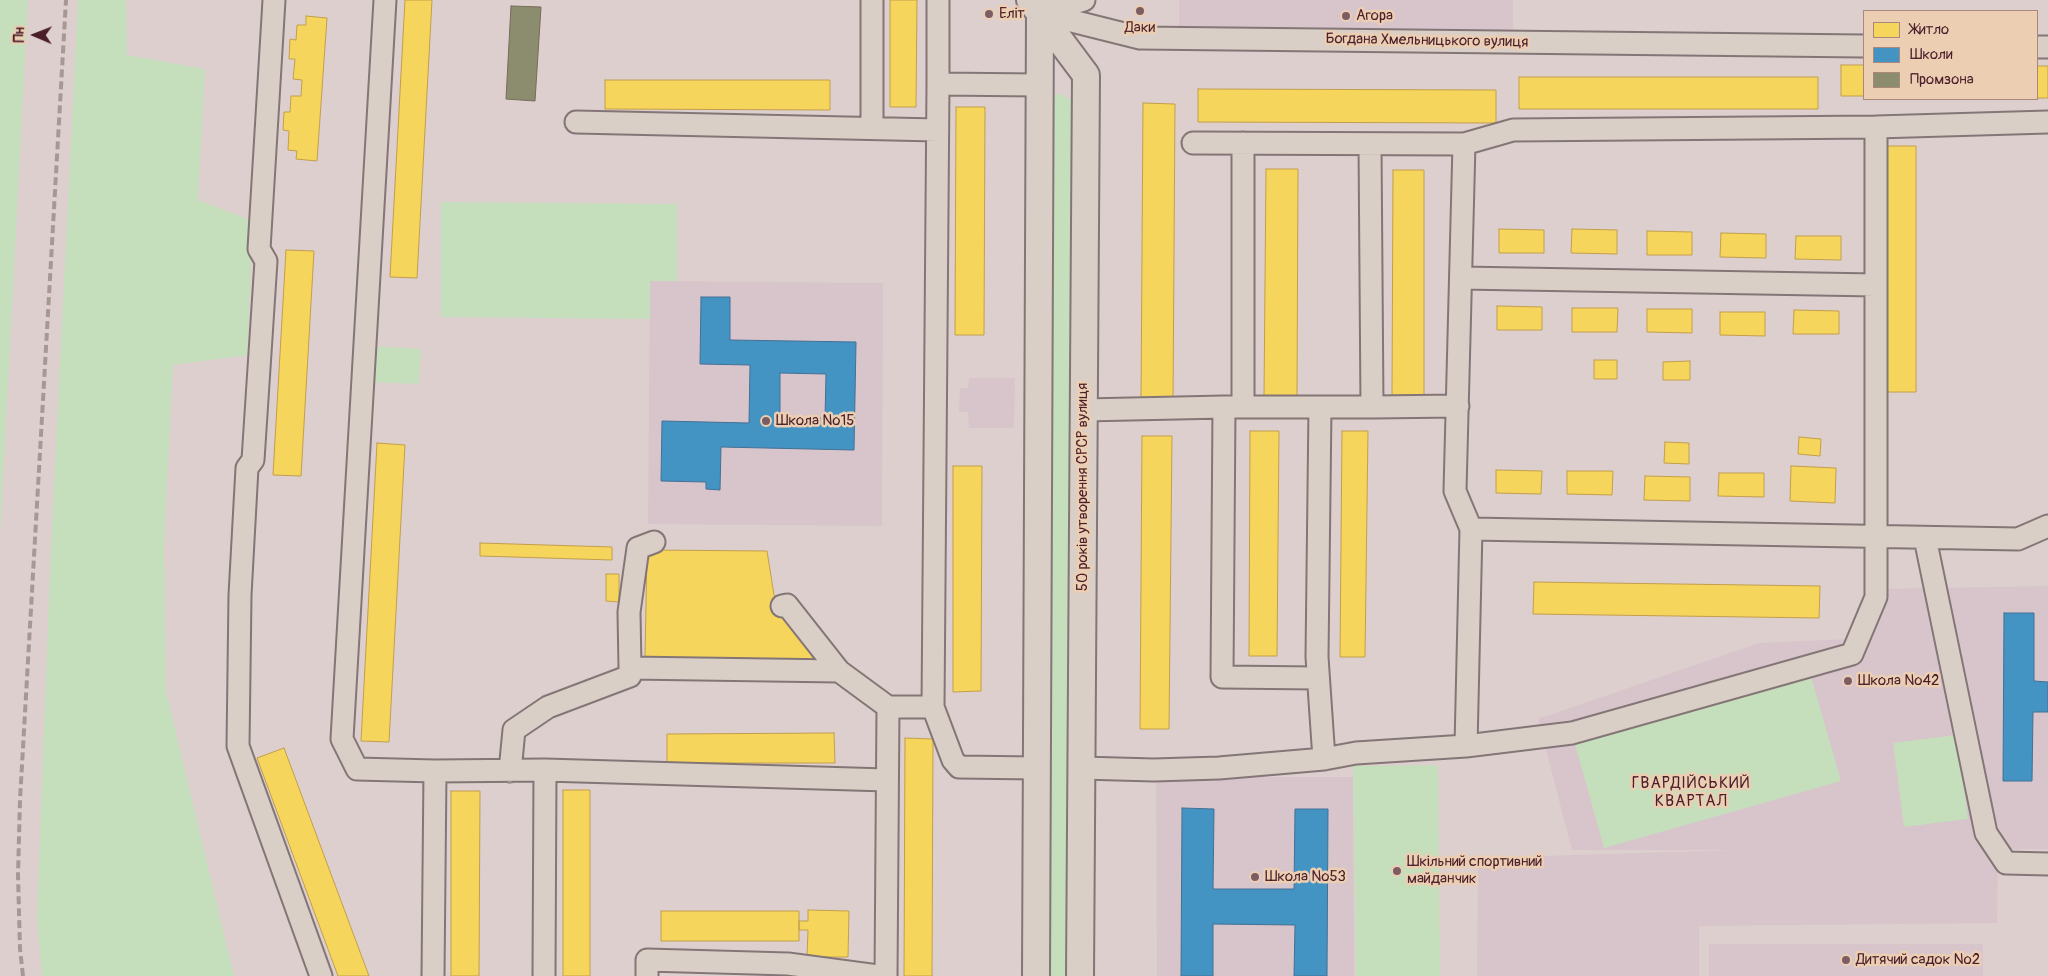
<!DOCTYPE html>
<meta charset="utf-8">
<style>
body{margin:0}
#map{position:relative;width:2048px;height:976px;overflow:hidden;background:#ddcfcd;font-family:Pangolin,sans-serif}
canvas{display:block}
.legend{position:absolute;left:1863px;top:10px;width:175px;height:90px;box-sizing:border-box;background:#ecceb2;border:1px solid #ab887c;margin:0;padding:6px 9px;list-style:none;font-size:15px;color:#4a1f2b}
.legend li{display:flex;align-items:center;gap:10px;height:25px}
.legend b{width:25px;border:1px solid #ab887c}
.north{position:absolute;left:10px;top:10px;width:50px;height:50px;-webkit-text-stroke:4px #ecceb2;paint-order:stroke;rotate:271deg;font-size:14px;font-weight:700;line-height:20px;text-align:center;color:#4a1f2b}
.north::after{content:'';display:block;margin:auto;width:18px;height:22px;background:#4a1f2b;clip-path:polygon(50% 0,100% 100%,50% 72%,0 100%)}
</style>
<div id="map">
<canvas width="2048" height="976"></canvas>
<ul class="legend">
<li><b style="height:14px;background:#f6d55c"></b>Житло</li>
<li><b style="height:14px;background:#4393c3"></b>Школи</li>
<li><b style="height:14px;background:#8c8c6e"></b>Промзона</li>
</ul>
<div class="north">Пн</div>
</div>
<script>
const ctx = document.querySelector('canvas').getContext('2d');
ctx.lineJoin = 'round';
function fillPath(path, color) { ctx.fillStyle = color; ctx.fill(path, 'evenodd'); }
const toPath = rows => new Path2D(rows.map(r => 'M' + r).join(''));
function stroke(path, color, width, dash) { ctx.strokeStyle = color; ctx.lineWidth = width; ctx.lineCap = dash ? 'butt' : 'round'; ctx.setLineDash(dash || []); ctx.stroke(path); }
function drawText(font, color, halo, rows, align = 'center') {
  ctx.font = font + ' Pangolin,sans-serif'; ctx.lineWidth = 5; ctx.setLineDash([]); ctx.textBaseline = 'middle'; ctx.strokeStyle = halo; ctx.fillStyle = color; for (const [text, x, y, turn = 0] of rows) {
    ctx.save(); ctx.translate(x, y); ctx.rotate((+turn || 0) * Math.PI / 180); ctx.textAlign = isNaN(turn) ? turn : align; if (halo) ctx.strokeText(text, 0, 0); ctx.fillText(text, 0, 0); ctx.restore();
  }
}
fillPath(toPath([
 [1179,0,1513,0,1513,34,1179,33],
 [650,281,883,283,882,526,648,524],
 [969,378,1015,378,1014,428,969,428,968,412,959,412,960,388,968,388],
 [2048,586,2048,849,1998,849,1997,923,1699,926,1699,976,1477,976,1478,858,1736,850,1572,850,1538,719,1759,643,1873,638,1877,589],
 [1156,777,1353,777,1354,976,1157,976],
 [1709,944,1983,944,1983,976,1709,976]
]), '#d7c5cb');
fillPath(toPath([
 [0,0,28,0,0,538],
 [78,0,126,0,127,55,205,69,198,200,253,221,247,355,173,365,164,546,166,691,234,976,42,976,37,916,51,545],
 [1061,94,1073,101,1070,976,1045,976,1049,101,1054,95],
 [441,202,677,204,677,281,650,281,650,319,441,317],
 [370,346,421,349,419,384,369,382],
 [1808,666,1841,781,1604,848,1572,733],
 [1957,735,1968,819,1904,827,1893,743],
 [1438,765,1440,976,1356,976,1353,766]
]), '#c5debc');
const homes = toPath([
 [405,0,432,0,417,278,390,277,405,0],
 [890,0,917,0,916,107,890,107,890,0],
 [306,16,327,18,317,161,296,159,297,151,288,150,289,131,283,130,284,112,290,112,291,96,301,96,302,80,293,79,295,59,289,59,290,39,296,40,297,25,306,25,306,16],
 [1841,65,1864,65,1864,96,1841,96,1841,65],
 [2037,66,2048,66,2048,98,2037,98,2037,66],
 [1519,77,1818,77,1818,109,1519,109,1519,77],
 [605,80,830,80,830,110,605,109,605,80],
 [1198,89,1496,90,1496,123,1198,122,1198,89],
 [1143,103,1175,104,1173,403,1141,403,1143,103],
 [956,107,985,107,984,335,955,335,956,107],
 [1886,146,1916,146,1916,392,1886,392,1886,146],
 [1266,169,1298,169,1297,398,1264,398,1266,169],
 [1393,170,1424,170,1424,397,1392,397,1393,170],
 [1499,229,1544,230,1544,253,1499,253,1499,229],
 [1572,229,1617,230,1617,254,1571,253,1572,229],
 [1647,231,1692,232,1692,255,1647,255,1647,231],
 [1721,233,1766,234,1766,258,1720,257,1721,233],
 [1796,236,1841,236,1841,260,1795,259,1796,236],
 [286,250,314,251,301,476,273,475,286,250],
 [1497,306,1542,307,1542,330,1497,330,1497,306],
 [1572,308,1618,308,1617,332,1572,332,1572,308],
 [1647,309,1692,309,1692,333,1647,332,1647,309],
 [1794,310,1839,311,1839,334,1793,334,1794,310],
 [1720,312,1765,312,1765,336,1720,335,1720,312],
 [1594,360,1617,360,1617,379,1594,379,1594,360],
 [1690,361,1690,380,1663,380,1663,362,1690,361],
 [1250,431,1279,431,1277,656,1249,656,1250,431],
 [1342,431,1368,431,1365,657,1340,657,1342,431],
 [1142,436,1172,436,1169,729,1140,729,1142,436],
 [1799,437,1821,439,1820,456,1798,454,1799,437],
 [1665,442,1689,443,1689,464,1664,463,1665,442],
 [377,443,405,445,389,742,361,741,377,443],
 [953,466,982,466,981,691,953,692,953,466],
 [1791,466,1836,468,1835,503,1790,501,1791,466],
 [1496,470,1542,471,1541,494,1496,493,1496,470],
 [1567,471,1613,471,1612,495,1567,494,1567,471],
 [1719,473,1764,473,1764,497,1718,496,1719,473],
 [1645,476,1690,477,1690,501,1644,500,1645,476],
 [480,543,612,547,612,560,480,556,480,543],
 [647,550,767,551,774,595,815,661,645,659,647,550],
 [606,574,619,574,619,602,606,601,606,574],
 [1534,582,1820,586,1819,618,1533,614,1534,582],
 [834,733,835,763,667,763,667,734,834,733],
 [905,738,933,739,932,976,904,976,905,738],
 [284,748,369,976,338,976,257,758,284,748],
 [563,790,590,790,590,976,563,976,563,790],
 [451,791,480,791,479,976,451,976,451,791],
 [808,910,849,911,848,957,807,957,808,930,799,930,799,921,808,921,808,910],
 [661,911,799,911,799,941,661,941,661,911]
]);
fillPath(homes, '#f6d55c');
stroke(homes, '#c29e4d', 1);
const schools = toPath([
 [701,297,730,297,730,340,856,342,854,450,721,447,720,490,706,489,706,482,661,481,662,421,749,423,750,365,700,364,701,297],
 [780,373,826,374,825,418,780,418,780,373],
 [2004,613,2034,613,2034,681,2048,682,2048,712,2033,712,2032,781,2003,781,2004,613],
 [1182,808,1214,809,1213,889,1294,889,1295,809,1328,809,1327,976,1294,976,1295,925,1213,924,1213,976,1181,976,1182,808]
]);
fillPath(schools, '#4393c3');
stroke(schools, '#457095', 1);
const industry = toPath([
 [511,6,541,7,535,101,506,99,511,6]
]);
fillPath(industry, '#8c8c6e');
stroke(industry, '#786b5a', 1);
const minor = toPath([
 [274,0,259,249,266,261,253,460,247,468,240,595,238,746,321,976],
 [385,0,342,739,357,769,435,771],
 [872,0,872,128],
 [938,0,938,84,1039,85],
 [1040,13,1140,38,1864,46],
 [1040,13,1084,0],
 [2037,47,2048,47],
 [576,122,937,130],
 [1876,127,2048,122],
 [1193,143,1464,144],
 [1461,278,1876,285],
 [1224,407,1222,677,1318,678],
 [1243,407,1243,143],
 [1320,407,1317,657,1324,759],
 [1372,407,1458,406],
 [1084,410,1224,407,1372,407,1370,144],
 [1471,529,2018,539,2048,526],
 [1925,538,1986,833,2006,863,2048,864],
 [654,542,638,548,629,612,630,668,839,671,888,707],
 [782,606,787,605,839,671],
 [933,707,953,760,959,767,1037,768],
 [1081,768,1154,770,1219,768,1324,759,1356,753,1466,746,1471,529,1455,491,1464,144,1513,130,1876,127,1876,597,1852,654,1572,733,1466,746],
 [545,770,887,780],
 [510,771,514,730,548,707,630,676],
 [433,976,435,771,545,770,544,976],
 [647,976,647,960,788,964,878,976],
 [886,976,888,707,933,707,938,84]
]);
const major = toPath([
 [1030,0,1086,75,1080,976],
 [1036,976,1040,13]
]);
stroke(minor, '#847677', 25);
stroke(major, '#847677', 30);
stroke(minor, '#dacfc6', 21);
stroke(major, '#dacfc6', 26);
stroke(toPath([
 [23,976,20,949,18,875,20,800,66,0]
]), '#a69995', 4, [8, 4]);
for (const [x, y, r, color] of [
 [1140,11,5,"#7d5d64"],
 [989,14,5,"#7d5d64"],
 [1346,16,5,"#7d5d64"],
 [766,421,5,"#7d5d64"],
 [1848,681,5,"#7d5d64"],
 [1397,871,5,"#7d5d64"],
 [1255,877,5,"#7d5d64"],
 [1846,960,5,"#7d5d64"]
]) { const dot = new Path2D(); dot.arc(x, y, r, 0, 2 * Math.PI); ctx.fillStyle = color; ctx.fill(dot); stroke(dot, '#ecceb2', 2); }
drawText('15px', '#4a1f2b', '#ecceb2', [
 ["Еліт",999,14],
 ["Агора",1356,16],
 ["Даки",1140,28,"center"],
 ["Школа №15",776,421],
 ["Школа №42",1858,681],
 ["Шкільний спортивний",1407,862],
 ["майданчик",1407,879],
 ["Школа №53",1265,877],
 ["Дитячий садок №2",1856,960]
], 'left');
drawText('15px', '#4a1f2b', '#ecceb2', [
 ["Богдана Хмельницького вулиця",1427,41,1],
 ["50 років утворення СРСР вулиця",1083,487,-90]
]);
ctx.letterSpacing = '1px';
drawText('16px', '#4a1f2b', '#ecceb2', [
 ["ГВАРДІЙСЬКИЙ",1691,784],
 ["КВАРТАЛ",1691,802]
]);
ctx.letterSpacing = '0px';
</script>
